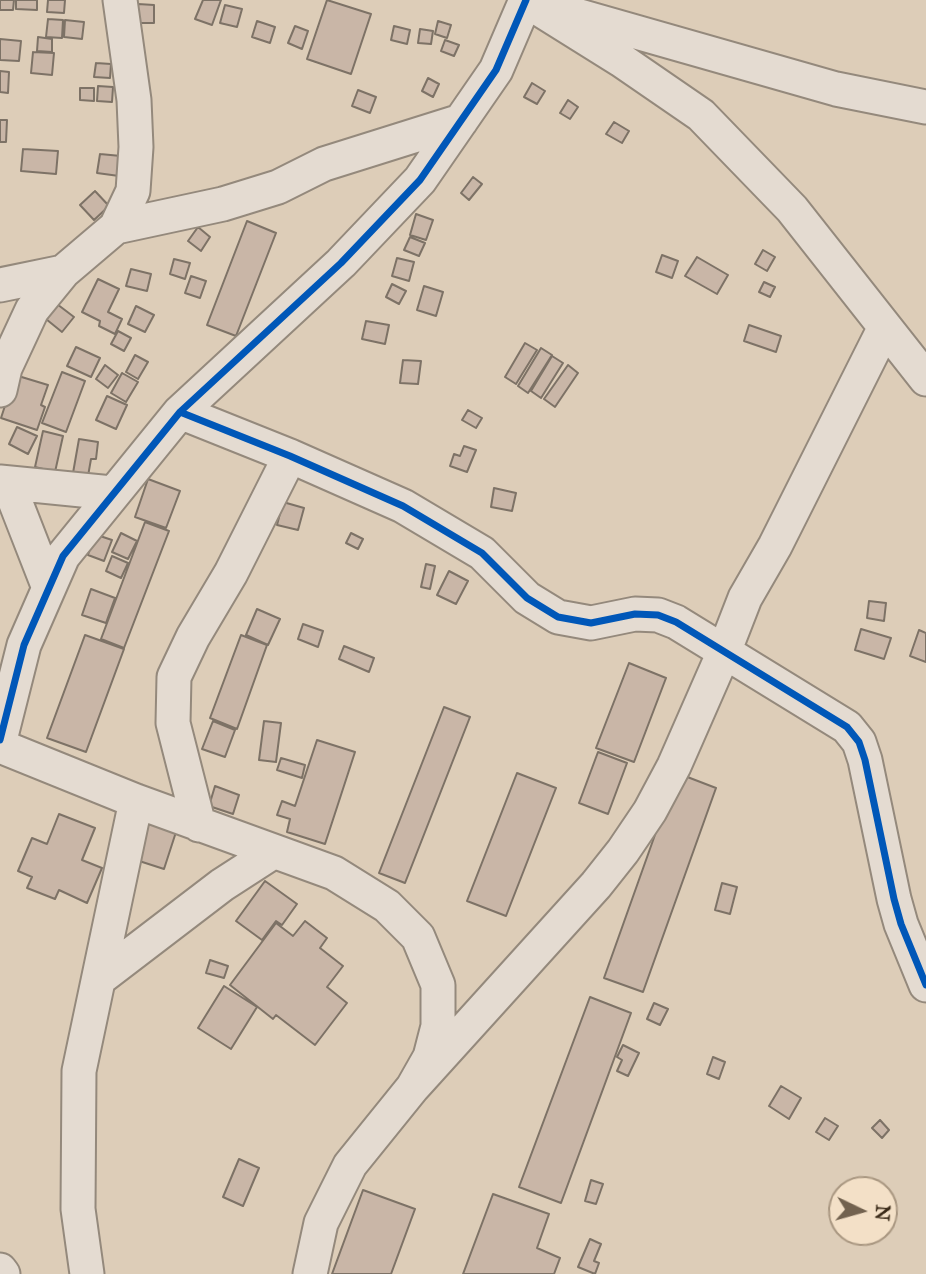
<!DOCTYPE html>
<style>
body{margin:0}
#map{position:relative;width:926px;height:1274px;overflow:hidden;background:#ddcdb8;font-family:"IM FELL Great Primer",serif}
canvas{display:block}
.north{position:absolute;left:828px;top:1176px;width:70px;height:70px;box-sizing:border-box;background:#f3e0c7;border:2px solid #a99781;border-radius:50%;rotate:95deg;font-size:19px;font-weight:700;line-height:28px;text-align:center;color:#392917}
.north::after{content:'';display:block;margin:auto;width:24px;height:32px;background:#72624f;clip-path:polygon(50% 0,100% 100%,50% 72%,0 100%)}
</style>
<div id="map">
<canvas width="926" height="1274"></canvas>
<div class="north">N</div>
</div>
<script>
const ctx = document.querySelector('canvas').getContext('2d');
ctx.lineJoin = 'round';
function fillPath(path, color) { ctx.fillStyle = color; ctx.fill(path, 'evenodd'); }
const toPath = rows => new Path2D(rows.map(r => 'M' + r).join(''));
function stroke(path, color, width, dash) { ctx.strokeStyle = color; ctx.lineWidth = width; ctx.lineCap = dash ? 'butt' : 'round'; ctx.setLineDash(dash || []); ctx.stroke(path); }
const building = toPath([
 [0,0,14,0,13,10,0,10,0,0],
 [16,0,37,0,37,10,16,9,16,0],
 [48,0,65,0,64,13,47,12,48,0],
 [203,0,221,0,212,25,195,19,203,0],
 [327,0,371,14,351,74,307,59,327,0],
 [138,4,154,5,154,23,137,23,138,4],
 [225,5,242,9,237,27,220,23,225,5],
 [48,19,63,20,62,38,46,37,48,19],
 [65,20,84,22,82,39,64,37,65,20],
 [257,21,275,27,270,43,252,37,257,21],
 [438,21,451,25,447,38,435,34,438,21],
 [295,26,308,31,302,49,288,43,295,26],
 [394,26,410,30,407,44,391,40,394,26],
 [420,29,433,31,431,44,418,43,420,29],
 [38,37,52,39,52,52,37,51,38,37],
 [0,39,21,41,19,61,0,60,0,39],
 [445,40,459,45,454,56,441,51,445,40],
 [33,52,54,53,52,75,31,73,33,52],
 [96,63,111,64,110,78,94,77,96,63],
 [0,71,9,72,8,93,0,92,0,71],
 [428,78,439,84,433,97,422,91,428,78],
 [532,83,545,91,537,104,524,97,532,83],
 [98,86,113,87,112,102,97,101,98,86],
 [80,88,94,88,94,101,80,100,80,88],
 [358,90,376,97,370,113,352,106,358,90],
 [568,100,578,107,570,119,560,113,568,100],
 [0,120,7,120,6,142,0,142,0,120],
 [614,122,629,131,622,143,606,134,614,122],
 [23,149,58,151,56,174,21,171,23,149],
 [100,154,121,156,119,176,97,173,100,154],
 [473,177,482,184,469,200,461,193,473,177],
 [95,191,109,206,94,220,80,205,95,191],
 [416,214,433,220,426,240,410,235,416,214],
 [247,221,276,233,236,336,207,325,247,221],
 [198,227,210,237,201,251,188,241,198,227],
 [410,237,425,243,419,256,404,250,410,237],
 [763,250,775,257,767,271,755,264,763,250],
 [662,255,678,261,672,278,656,272,662,255],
 [697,257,728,275,717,294,685,276,697,257],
 [397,258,414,262,409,281,392,276,397,258],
 [174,259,190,263,185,279,170,274,174,259],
 [131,269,151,274,147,291,126,286,131,269],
 [191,276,206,281,200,298,185,293,191,276],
 [98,279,119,289,108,312,122,319,115,334,99,326,100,321,82,312,98,279],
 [764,282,775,287,770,297,759,292,764,282],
 [392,284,406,291,399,304,386,297,392,284],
 [424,286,443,292,436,316,417,310,424,286],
 [53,301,74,317,62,332,41,315,53,301],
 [136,306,154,315,145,332,128,324,136,306],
 [366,321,389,325,385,344,362,339,366,321],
 [749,325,781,336,776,352,744,341,749,325],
 [118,331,131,338,124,351,111,344,118,331],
 [525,343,537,350,516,384,505,377,525,343],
 [76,347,100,358,91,377,67,366,76,347],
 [541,348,552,355,528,393,518,386,541,348],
 [135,355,148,362,138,379,126,372,135,355],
 [552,356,563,363,541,398,531,391,552,356],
 [403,360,421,361,418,384,400,383,403,360],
 [105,365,118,375,108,388,96,379,105,365],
 [568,365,578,373,555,407,544,399,568,365],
 [62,372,85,381,66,432,42,423,62,372],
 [122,373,138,382,126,402,111,393,122,373],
 [15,375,48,385,41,405,45,407,37,430,1,418,15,375],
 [107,396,127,405,116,429,96,420,107,396],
 [468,410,482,418,476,428,462,420,468,410],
 [17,427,37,436,28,454,9,444,17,427],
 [43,431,63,436,55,472,35,467,43,431],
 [79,439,98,442,96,459,91,459,88,476,73,473,79,439],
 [464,446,476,450,467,472,450,466,454,454,460,456,464,446],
 [148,479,180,491,166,528,135,517,148,479],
 [494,488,516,493,512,511,491,507,494,488],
 [283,502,304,508,298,530,277,525,283,502],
 [145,522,169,531,124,648,101,639,145,522],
 [121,533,137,541,128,559,112,552,121,533],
 [351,533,363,539,358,549,346,543,351,533],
 [94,534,112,540,104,561,88,555,94,534],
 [112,556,128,563,121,578,106,571,112,556],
 [426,564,435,566,430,589,421,587,426,564],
 [449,571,468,581,456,604,437,595,449,571],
 [91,589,115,598,106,623,82,615,91,589],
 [869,601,886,603,884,621,867,618,869,601],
 [257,609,280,619,268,645,246,635,257,609],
 [303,624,323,631,318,647,298,639,303,624],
 [861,629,891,638,884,659,855,650,861,629],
 [919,630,926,633,926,662,910,656,919,630],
 [85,635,124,649,86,752,47,738,85,635],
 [241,635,267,645,237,729,210,718,241,635],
 [344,646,374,658,369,672,339,659,344,646],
 [629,663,666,678,634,762,596,748,629,663],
 [444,707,470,717,405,883,379,873,444,707],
 [213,721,235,730,225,757,202,749,213,721],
 [264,721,281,723,276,762,259,760,264,721],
 [317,740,355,752,325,844,287,832,290,819,277,815,282,801,295,806,317,740],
 [598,752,627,763,608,814,579,803,598,752],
 [281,758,305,765,302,778,277,770,281,758],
 [517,773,556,788,506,916,467,901,517,773],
 [677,773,716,788,643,992,604,978,677,773],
 [215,786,239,795,233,814,209,806,215,786],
 [59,814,95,828,82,860,102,868,87,903,59,890,55,899,27,888,32,877,18,871,32,838,47,844,59,814],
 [145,822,176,832,164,869,133,859,145,822],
 [265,881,297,904,282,925,276,921,262,940,236,921,265,881],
 [722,883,737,887,730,914,715,910,722,883],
 [305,921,327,938,320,948,343,966,327,987,347,1003,315,1045,276,1015,273,1019,230,985,276,923,293,936,305,921],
 [210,960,228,966,224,978,206,973,210,960],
 [224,986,257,1007,231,1049,198,1028,224,986],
 [590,997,631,1013,561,1203,519,1187,590,997],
 [654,1003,668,1009,660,1025,647,1019,654,1003],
 [623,1045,639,1053,628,1076,617,1071,622,1060,617,1057,623,1045],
 [713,1057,725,1062,719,1079,707,1074,713,1057],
 [781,1086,801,1098,789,1119,769,1106,781,1086],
 [825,1118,838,1126,829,1140,816,1132,825,1118],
 [880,1120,889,1130,882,1138,872,1128,880,1120],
 [239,1159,259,1168,243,1206,223,1197,239,1159],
 [591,1180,603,1184,596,1204,585,1201,591,1180],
 [363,1190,415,1209,391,1274,332,1274,363,1190],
 [493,1194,549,1214,537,1248,560,1258,554,1274,463,1274,493,1194],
 [590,1239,601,1244,594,1261,599,1263,595,1274,578,1267,590,1239]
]);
fillPath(building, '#c9b6a7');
stroke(building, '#7d7266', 2);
const minor = toPath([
 [525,0,621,60,701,115,792,209,926,379],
 [562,11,836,89,926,107],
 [116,227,223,204,278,187,324,164,461,121],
 [0,285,63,272],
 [0,390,5,368,32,310,63,272,116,227,133,191,136,147,134,100,120,0],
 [180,412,290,456,403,506,482,553,527,598,558,617,591,623,635,614,658,615,676,622,847,727,859,742,865,760,894,899,901,924,926,985],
 [0,482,112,493],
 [8,483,49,588],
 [0,740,24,645,63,556,180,412,341,263,420,180,496,70,526,0],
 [0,746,136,801,334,873,387,906,418,937,438,985,438,1026,430,1057,413,1087,350,1165,321,1223,310,1274],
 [199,825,173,723,174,677,193,637,231,573,290,456],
 [99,979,222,885,273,852],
 [413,1087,596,885,623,851,650,811,674,766,724,652,745,598,775,546,885,327],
 [0,1270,3,1274],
 [87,1274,78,1209,79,1071,136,801]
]);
stroke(minor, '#94897c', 37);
stroke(minor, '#e4dbd1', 33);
stroke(toPath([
 [180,412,290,456,403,506,482,553,527,598,558,617,591,623,635,614,658,615,676,622,847,727,859,742,865,760,894,899,901,924,926,985],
 [0,740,24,645,63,556,180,412,341,263,420,180,496,70,526,0]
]), '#0057b8', 7);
</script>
